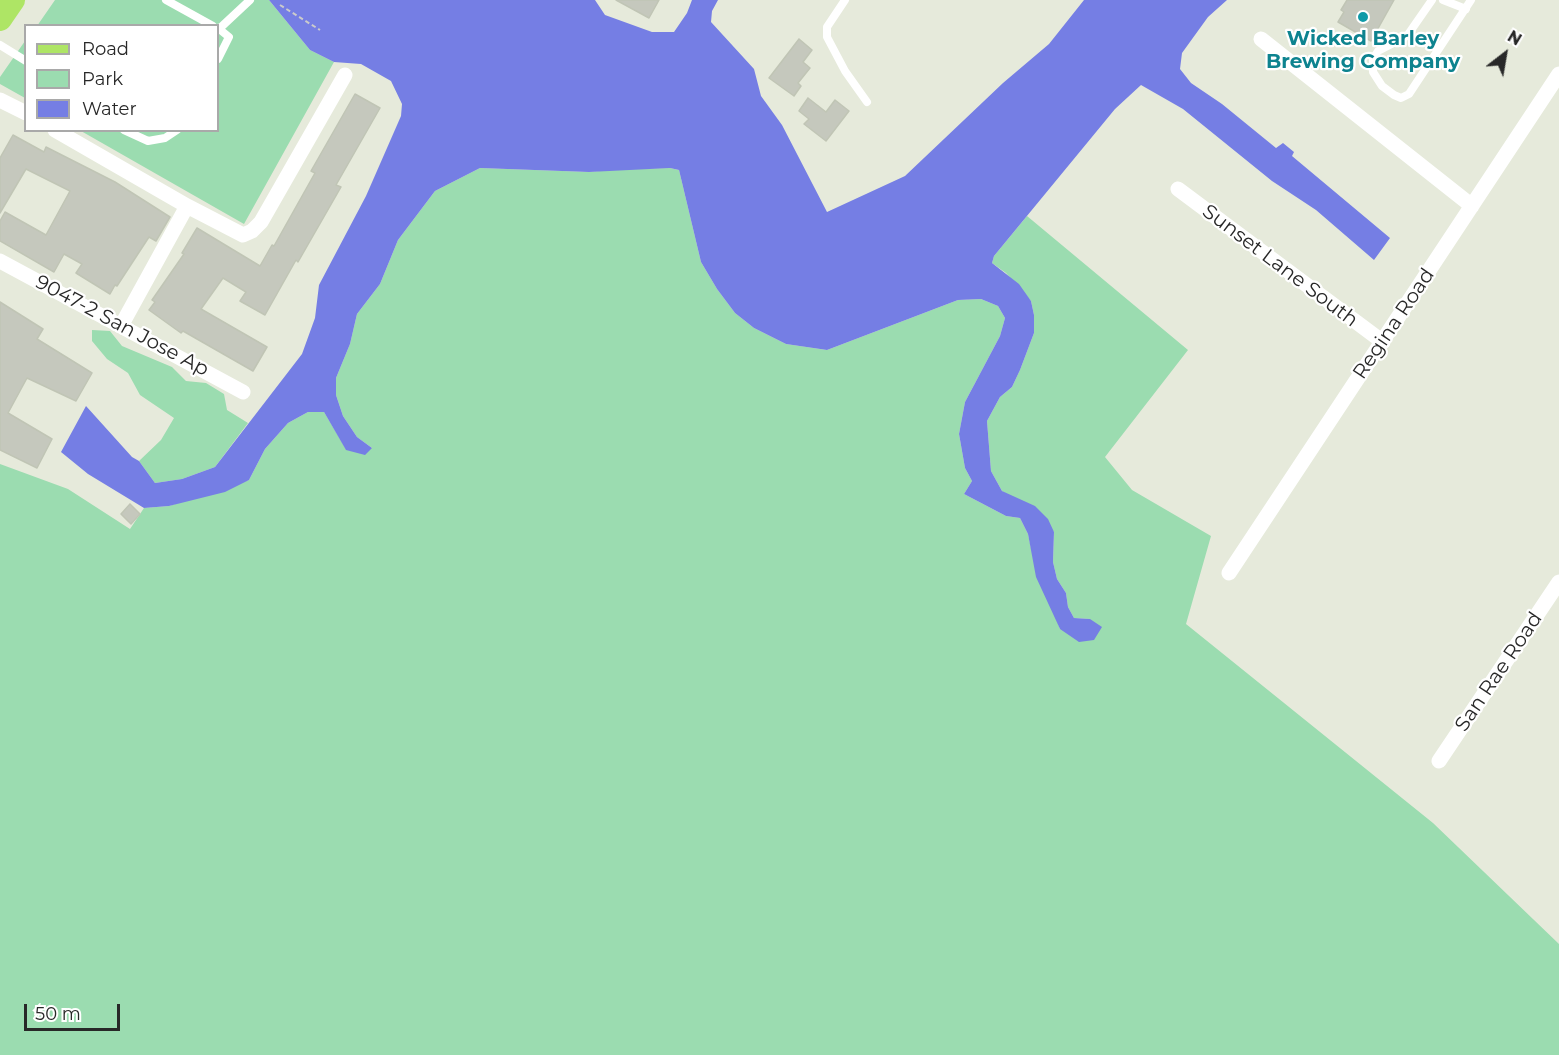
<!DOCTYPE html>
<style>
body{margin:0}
#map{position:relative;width:1559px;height:1055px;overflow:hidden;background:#e6eadb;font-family:Montserrat,sans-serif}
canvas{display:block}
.legend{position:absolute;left:24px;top:24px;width:195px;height:108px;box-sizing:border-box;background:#fff;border:2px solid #a9a9a9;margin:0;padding:8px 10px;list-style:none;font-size:18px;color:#282828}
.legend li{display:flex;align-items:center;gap:12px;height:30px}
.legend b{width:30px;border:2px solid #a9a9a9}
.north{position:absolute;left:1475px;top:24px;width:60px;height:60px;-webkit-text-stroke:4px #fff;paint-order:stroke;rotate:31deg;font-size:16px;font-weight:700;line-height:24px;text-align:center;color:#282828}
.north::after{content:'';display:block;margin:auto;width:21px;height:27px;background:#282828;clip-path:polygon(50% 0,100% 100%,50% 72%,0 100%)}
.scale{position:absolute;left:24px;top:1004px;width:96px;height:27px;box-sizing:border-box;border:3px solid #282828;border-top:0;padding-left:8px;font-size:18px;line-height:21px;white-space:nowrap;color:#282828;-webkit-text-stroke:4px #fff;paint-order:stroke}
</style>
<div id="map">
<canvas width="1559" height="1055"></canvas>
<ul class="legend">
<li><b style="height:8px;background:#aee565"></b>Road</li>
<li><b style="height:16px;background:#9bdcb0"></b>Park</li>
<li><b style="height:16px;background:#757ee4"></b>Water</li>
</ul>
<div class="north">N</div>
<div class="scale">50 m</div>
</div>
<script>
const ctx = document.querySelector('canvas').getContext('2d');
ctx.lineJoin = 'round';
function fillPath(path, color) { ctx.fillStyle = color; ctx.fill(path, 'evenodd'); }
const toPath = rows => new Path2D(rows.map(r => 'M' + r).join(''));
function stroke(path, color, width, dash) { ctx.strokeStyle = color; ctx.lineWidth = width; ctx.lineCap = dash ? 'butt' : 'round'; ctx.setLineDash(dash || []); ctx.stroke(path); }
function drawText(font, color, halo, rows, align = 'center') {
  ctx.font = font + ' Montserrat,sans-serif'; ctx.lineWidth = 4.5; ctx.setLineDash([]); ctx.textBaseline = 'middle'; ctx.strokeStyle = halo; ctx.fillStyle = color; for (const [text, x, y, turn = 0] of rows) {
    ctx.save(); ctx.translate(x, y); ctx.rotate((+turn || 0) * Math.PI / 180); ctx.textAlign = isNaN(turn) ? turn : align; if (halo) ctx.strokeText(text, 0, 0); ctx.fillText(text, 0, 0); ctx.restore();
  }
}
fillPath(toPath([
 [55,0,269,0,310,50,334,62,244,224,81,131,218,130,218,26,37,26],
 [25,41,25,98,0,84,0,77],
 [480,168,589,172,623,169,670,168,679,170,701,262,717,289,735,313,754,328,786,344,827,350,958,300,981,299,998,306,1005,318,1000,336,965,402,959,434,965,468,972,481,964,494,1006,516,1020,518,1028,534,1031,548,1060,629,1090,619,1074,618,1068,607,1066,593,1057,579,1053,562,1054,532,1002,491,991,471,987,421,1000,397,1012,387,1020,370,1034,333,1034,315,1031,301,1006,273,992,263,994,256,1027,216,1188,350,1105,457,1132,490,1211,536,1186,624,1433,823,1559,944,1559,1055,0,1055,0,464,68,489,130,529,144,508,169,506,249,480,265,449,288,423,308,412,324,412,346,449,372,448,357,437,343,416,336,395,336,378,350,344,357,314,380,284,398,240,435,191],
 [92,330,110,331,122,346,172,367,186,381,206,383,224,394,227,410,248,423,215,467,182,479,155,483,139,461,161,440,174,418,140,395,128,373,107,359,92,341]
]), '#9bdcb0');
fillPath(toPath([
 [269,0,595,0,605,15,652,32,674,32,687,13,692,0,718,0,712,11,711,22,754,69,761,96,782,125,827,212,905,176,1003,83,1049,44,1084,0,1227,0,1208,17,1182,53,1180,69,1191,83,1222,104,1276,148,1283,143,1294,152,1292,156,1390,238,1374,260,1316,210,1272,181,1183,109,1141,85,1115,109,994,256,992,263,1019,284,1031,301,1034,315,1034,333,1020,370,1012,387,1000,397,987,421,991,471,1002,491,1035,506,1048,519,1054,532,1053,562,1057,579,1066,593,1068,607,1074,618,1090,619,1102,627,1094,640,1079,642,1060,629,1036,577,1028,534,1020,518,1006,516,964,494,972,481,965,468,959,434,965,402,1000,336,1005,318,998,306,981,299,958,300,827,350,786,344,754,328,735,313,717,289,701,262,679,170,670,168,589,172,480,168,435,191,398,240,380,284,357,314,350,344,336,378,336,395,343,416,357,437,372,448,365,455,346,450,324,412,308,412,288,423,265,449,249,480,225,492,169,506,144,508,88,474,61,452,86,406,132,457,139,461,155,483,182,479,215,467,302,354,315,318,319,285,366,196,401,116,402,104,391,81,361,64,334,62,310,50]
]), '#757ee4');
const building = toPath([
 [616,0,659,0,649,18,616,0],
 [1347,0,1394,0,1371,41,1338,22,1344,12,1341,10,1347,0],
 [799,39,812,50,803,62,810,68,798,83,801,86,794,96,769,78,799,39],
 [355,94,380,108,336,185,341,187,298,262,296,260,265,315,240,301,246,292,223,278,201,309,267,347,253,371,183,331,181,333,149,310,155,302,152,300,184,254,182,253,197,228,260,266,272,245,274,246,315,173,311,171,355,94],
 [808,98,826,112,835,100,849,111,826,141,804,124,809,119,799,111,808,98],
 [13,135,44,152,46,147,115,182,170,217,156,241,149,237,117,286,115,285,110,294,76,273,82,264,64,254,54,272,0,241,0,221,5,212,46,235,70,191,26,169,0,213,0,158,13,135],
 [0,302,43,329,37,339,92,373,76,401,27,378,8,413,52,439,37,468,0,450,0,302],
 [130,504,140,514,131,524,121,514,130,504]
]);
fillPath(building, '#c5c8bd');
stroke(building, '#c0c5b5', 1.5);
stroke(toPath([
 [280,5,320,30]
]), '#cbcbcb', 2, [4.5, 3]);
stroke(toPath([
 [166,0,213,26],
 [845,0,827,27,827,37,845,71,867,102],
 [1432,0,1407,36,1378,51,1373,59,1373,72,1382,86,1394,95,1401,98,1409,94,1471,0],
 [1443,0,1466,9],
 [218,28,229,37,218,59],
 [219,29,250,0],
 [0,45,26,61],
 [124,130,148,141,165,138,177,130]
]), '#fff', 8);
stroke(toPath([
 [1261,39,1472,206],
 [0,100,26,113],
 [55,130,187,206,243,235,252,231,261,222,345,75],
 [1178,189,1383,342],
 [0,261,243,392],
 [121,326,187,206],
 [1229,573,1559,74],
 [1439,761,1559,582]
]), '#fff', 15);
stroke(toPath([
 [0,19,13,0]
]), '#aee565', 24);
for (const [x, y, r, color] of [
 [1363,17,6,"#0f9aa8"]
]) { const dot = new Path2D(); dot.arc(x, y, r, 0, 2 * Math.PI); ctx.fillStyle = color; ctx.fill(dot); stroke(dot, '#fff', 2); }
drawText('bold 20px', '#0d838f', '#fff', [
 ["Wicked Barley",1363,39],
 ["Brewing Company",1363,62]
]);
drawText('20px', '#282828', '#fff', [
 ["Sunset Lane South",1280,266,37],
 ["Regina Road",1394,324,-56],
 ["9047-2 San Jose Ap",122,326,28],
 ["San Rae Road",1499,672,-56]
]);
</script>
